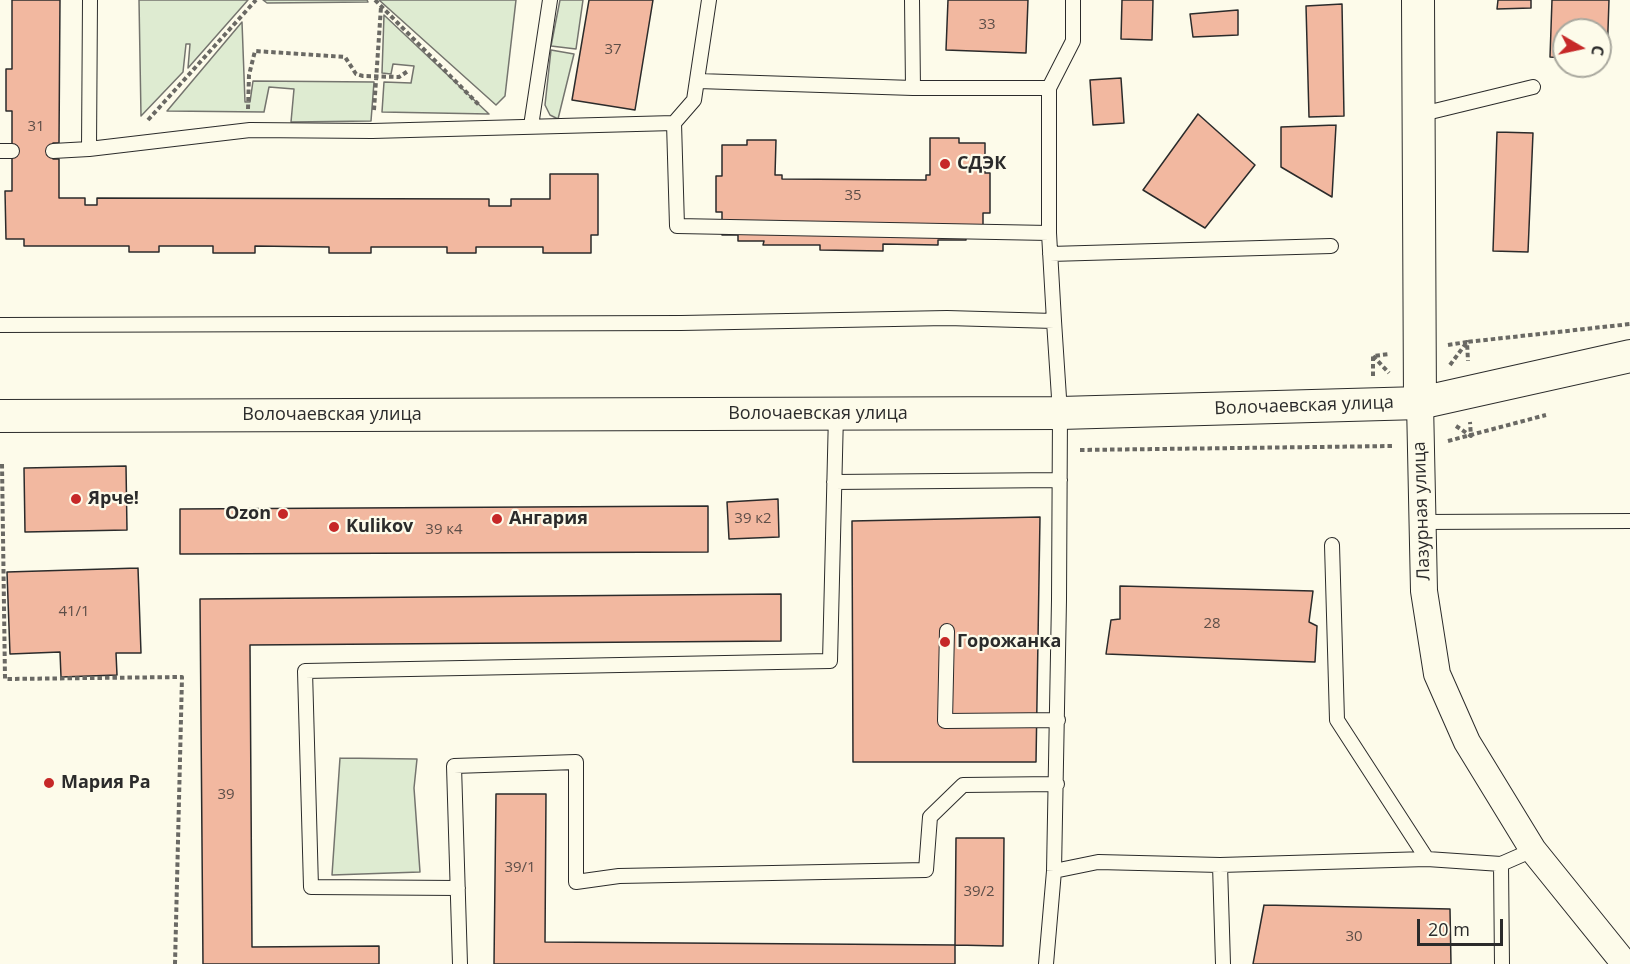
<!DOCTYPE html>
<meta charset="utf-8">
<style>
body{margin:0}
#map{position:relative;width:1630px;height:964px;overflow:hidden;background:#fdfbea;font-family:"Open Sans",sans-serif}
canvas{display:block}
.north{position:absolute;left:1552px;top:18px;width:60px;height:60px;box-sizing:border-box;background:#fdfbea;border:2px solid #a9a89e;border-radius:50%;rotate:99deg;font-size:16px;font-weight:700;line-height:24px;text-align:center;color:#2b2b2b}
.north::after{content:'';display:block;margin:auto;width:21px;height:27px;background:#c62828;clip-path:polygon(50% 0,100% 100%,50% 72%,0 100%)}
.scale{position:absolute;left:1417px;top:919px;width:86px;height:27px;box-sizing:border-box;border:3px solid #2b2b2b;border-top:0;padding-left:8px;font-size:18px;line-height:21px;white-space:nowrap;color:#2b2b2b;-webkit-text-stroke:4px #fdfbea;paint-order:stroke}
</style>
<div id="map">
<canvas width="1630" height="964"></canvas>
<div class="north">С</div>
<div class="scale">20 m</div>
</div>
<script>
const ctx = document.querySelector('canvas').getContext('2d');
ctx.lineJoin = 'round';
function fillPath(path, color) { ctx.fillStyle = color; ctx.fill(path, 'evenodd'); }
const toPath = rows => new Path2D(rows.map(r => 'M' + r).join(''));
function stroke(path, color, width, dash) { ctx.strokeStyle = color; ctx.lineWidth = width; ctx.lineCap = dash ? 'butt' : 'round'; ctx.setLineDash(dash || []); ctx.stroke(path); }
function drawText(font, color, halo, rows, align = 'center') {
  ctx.font = font + ' "Open Sans",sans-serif'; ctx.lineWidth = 4.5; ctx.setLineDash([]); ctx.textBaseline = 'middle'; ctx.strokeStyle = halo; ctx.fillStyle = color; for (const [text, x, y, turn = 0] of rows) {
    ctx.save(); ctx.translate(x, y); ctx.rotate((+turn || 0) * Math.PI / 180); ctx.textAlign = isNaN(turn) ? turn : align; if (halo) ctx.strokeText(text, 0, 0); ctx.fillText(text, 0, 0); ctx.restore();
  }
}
const green = toPath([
 [139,0,248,0,188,68,190,44,186,44,183,72,141,116,139,0],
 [263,0,367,0,368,2,267,3,263,0],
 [379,0,516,0,505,96,496,105,379,0],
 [560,0,583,0,576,49,551,46,560,0],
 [384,15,489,114,382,112,384,82,411,83,414,66,393,64,391,74,382,73,384,15],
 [242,22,245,102,250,102,253,81,374,82,371,121,291,122,294,89,269,87,264,112,167,111,242,22],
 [551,50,574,54,558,119,550,115,545,105,551,50],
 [340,758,417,759,414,788,420,872,332,875,340,758]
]);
fillPath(green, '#deebd1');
stroke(green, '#74746e', 1.5);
const building = toPath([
 [12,0,60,0,59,143,53,143,53,159,59,159,59,198,85,198,85,205,97,205,97,198,489,199,489,206,511,206,511,199,550,199,550,174,598,174,598,235,591,235,591,253,543,253,543,247,476,247,476,253,447,253,447,247,371,247,371,253,329,253,329,247,255,246,255,253,213,253,213,246,159,246,159,252,129,252,129,246,24,246,24,239,6,239,5,191,12,191,12,111,6,111,6,69,12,69,12,0],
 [589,0,653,0,635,110,572,100,589,0],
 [948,0,1028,0,1026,53,946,50,948,0],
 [1122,0,1153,0,1152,40,1121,39,1122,0],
 [1498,0,1531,0,1531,8,1497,9,1498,0],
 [1552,0,1609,0,1607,60,1600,59,1600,30,1564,30,1564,58,1550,57,1552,0],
 [1342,4,1344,116,1309,117,1306,6,1342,4],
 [1238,10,1238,35,1193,37,1190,14,1238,10],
 [1121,78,1124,123,1093,125,1090,80,1121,78],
 [1198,114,1255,165,1205,228,1143,190,1198,114],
 [1336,125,1332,197,1281,167,1281,127,1336,125],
 [1497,132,1533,133,1528,252,1493,251,1497,132],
 [930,138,959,138,959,143,985,143,985,173,990,173,990,213,983,213,983,234,966,234,966,240,938,240,938,245,883,244,883,251,820,250,820,245,763,245,764,241,738,241,738,235,722,235,722,212,716,212,716,176,722,176,722,145,747,145,747,140,776,140,775,175,782,175,782,179,926,180,926,175,930,175,930,138],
 [126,466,127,530,25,532,24,468,126,466],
 [778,499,779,537,729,539,727,502,778,499],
 [708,506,708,552,180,554,180,509,708,506],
 [1040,517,1036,762,853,762,852,521,1040,517],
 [138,568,141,653,116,653,117,675,61,677,60,652,10,654,7,572,138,568],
 [1120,586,1313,591,1309,622,1317,626,1315,662,1106,654,1111,620,1120,619,1120,586],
 [781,594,781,641,250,645,252,947,379,946,379,964,203,964,200,599,781,594],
 [496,794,546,794,545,942,955,945,955,964,494,964,496,794],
 [956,838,1004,838,1003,946,955,945,956,838],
 [1264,905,1450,909,1451,964,1253,964,1264,905]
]);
fillPath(building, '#f2b8a0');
stroke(building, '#2b2b2b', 1.5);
const service = toPath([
 [90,0,89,149,250,130,372,131,674,123],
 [709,0,694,100,674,123,677,226,1049,233],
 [912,0,913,88,1049,88,1049,233,1054,321],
 [698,81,913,88],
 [1049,88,1073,41,1073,0],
 [1418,115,1533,87],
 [531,126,550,0],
 [0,151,12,151],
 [53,151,89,149],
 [1050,254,1331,246],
 [0,325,681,323,947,318,1054,321,1060,413,1059,600,1054,871,1046,964],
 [834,482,1060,480],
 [1422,522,1630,521],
 [1332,545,1337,720,1427,859],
 [947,631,945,721,1058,720],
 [1501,864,1502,964],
 [1220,865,1223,964],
 [1054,871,1098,862,1220,865,1427,859,1501,864,1533,850],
 [458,888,311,887,305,671,830,661,836,414],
 [460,964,454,766,576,762,576,882,619,876,926,870,930,817,963,785,1057,784]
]);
const minor = toPath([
 [1420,403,1424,591,1437,674,1467,742,1533,850,1625,964]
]);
const tertiary = toPath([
 [1418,0,1420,403],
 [0,416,1060,413,1420,403,1630,356]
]);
stroke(service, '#2b2b2b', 16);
stroke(minor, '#2b2b2b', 28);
stroke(tertiary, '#2b2b2b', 34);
stroke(toPath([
 [375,0,480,106],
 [248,109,249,75,255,51,345,57,356,74,363,76,399,77,408,71],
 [374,110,381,7],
 [148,120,256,0],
 [1448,345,1467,342,1468,361],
 [1373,356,1389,373],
 [1450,365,1467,342,1630,324],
 [1373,376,1373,356,1390,354],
 [1456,426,1471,436,1470,422],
 [1448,441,1546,415],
 [1080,450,1394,446],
 [2,464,5,679,182,677,175,964]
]), '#6a6964', 4, [4.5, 3]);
stroke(service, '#fdfbea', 14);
stroke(minor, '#fdfbea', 26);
stroke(tertiary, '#fdfbea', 32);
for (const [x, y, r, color] of [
 [945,164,6,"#c62828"],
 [76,499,6,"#c62828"],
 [283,514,6,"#c62828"],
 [497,519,6,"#c62828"],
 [334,527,6,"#c62828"],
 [945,642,6,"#c62828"],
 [49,783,6,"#c62828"]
]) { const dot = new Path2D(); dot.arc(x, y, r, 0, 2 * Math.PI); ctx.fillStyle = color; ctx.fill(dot); stroke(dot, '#fdfbea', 2); }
drawText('15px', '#5d4e48', null, [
 ["33",987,25],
 ["37",613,50],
 ["31",36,127],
 ["35",853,196],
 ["39 к2",753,519],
 ["39 к4",444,530],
 ["41/1",74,612],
 ["28",1212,624],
 ["39",226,795],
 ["39/1",520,868],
 ["39/2",979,892],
 ["30",1354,937]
]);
drawText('bold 18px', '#2b2b2b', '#fdfbea', [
 ["СДЭК",957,164],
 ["Ярче!",88,499],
 ["Ozon",271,514,"right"],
 ["Ангария",509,519],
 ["Kulikov",346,527],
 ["Горожанка",957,642],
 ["Мария Ра",61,783]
], 'left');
drawText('18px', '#2b2b2b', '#fdfbea', [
 ["Волочаевская улица",1304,406,-2],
 ["Волочаевская улица",818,414],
 ["Волочаевская улица",332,415],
 ["Лазурная улица",1422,511,-92]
]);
</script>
